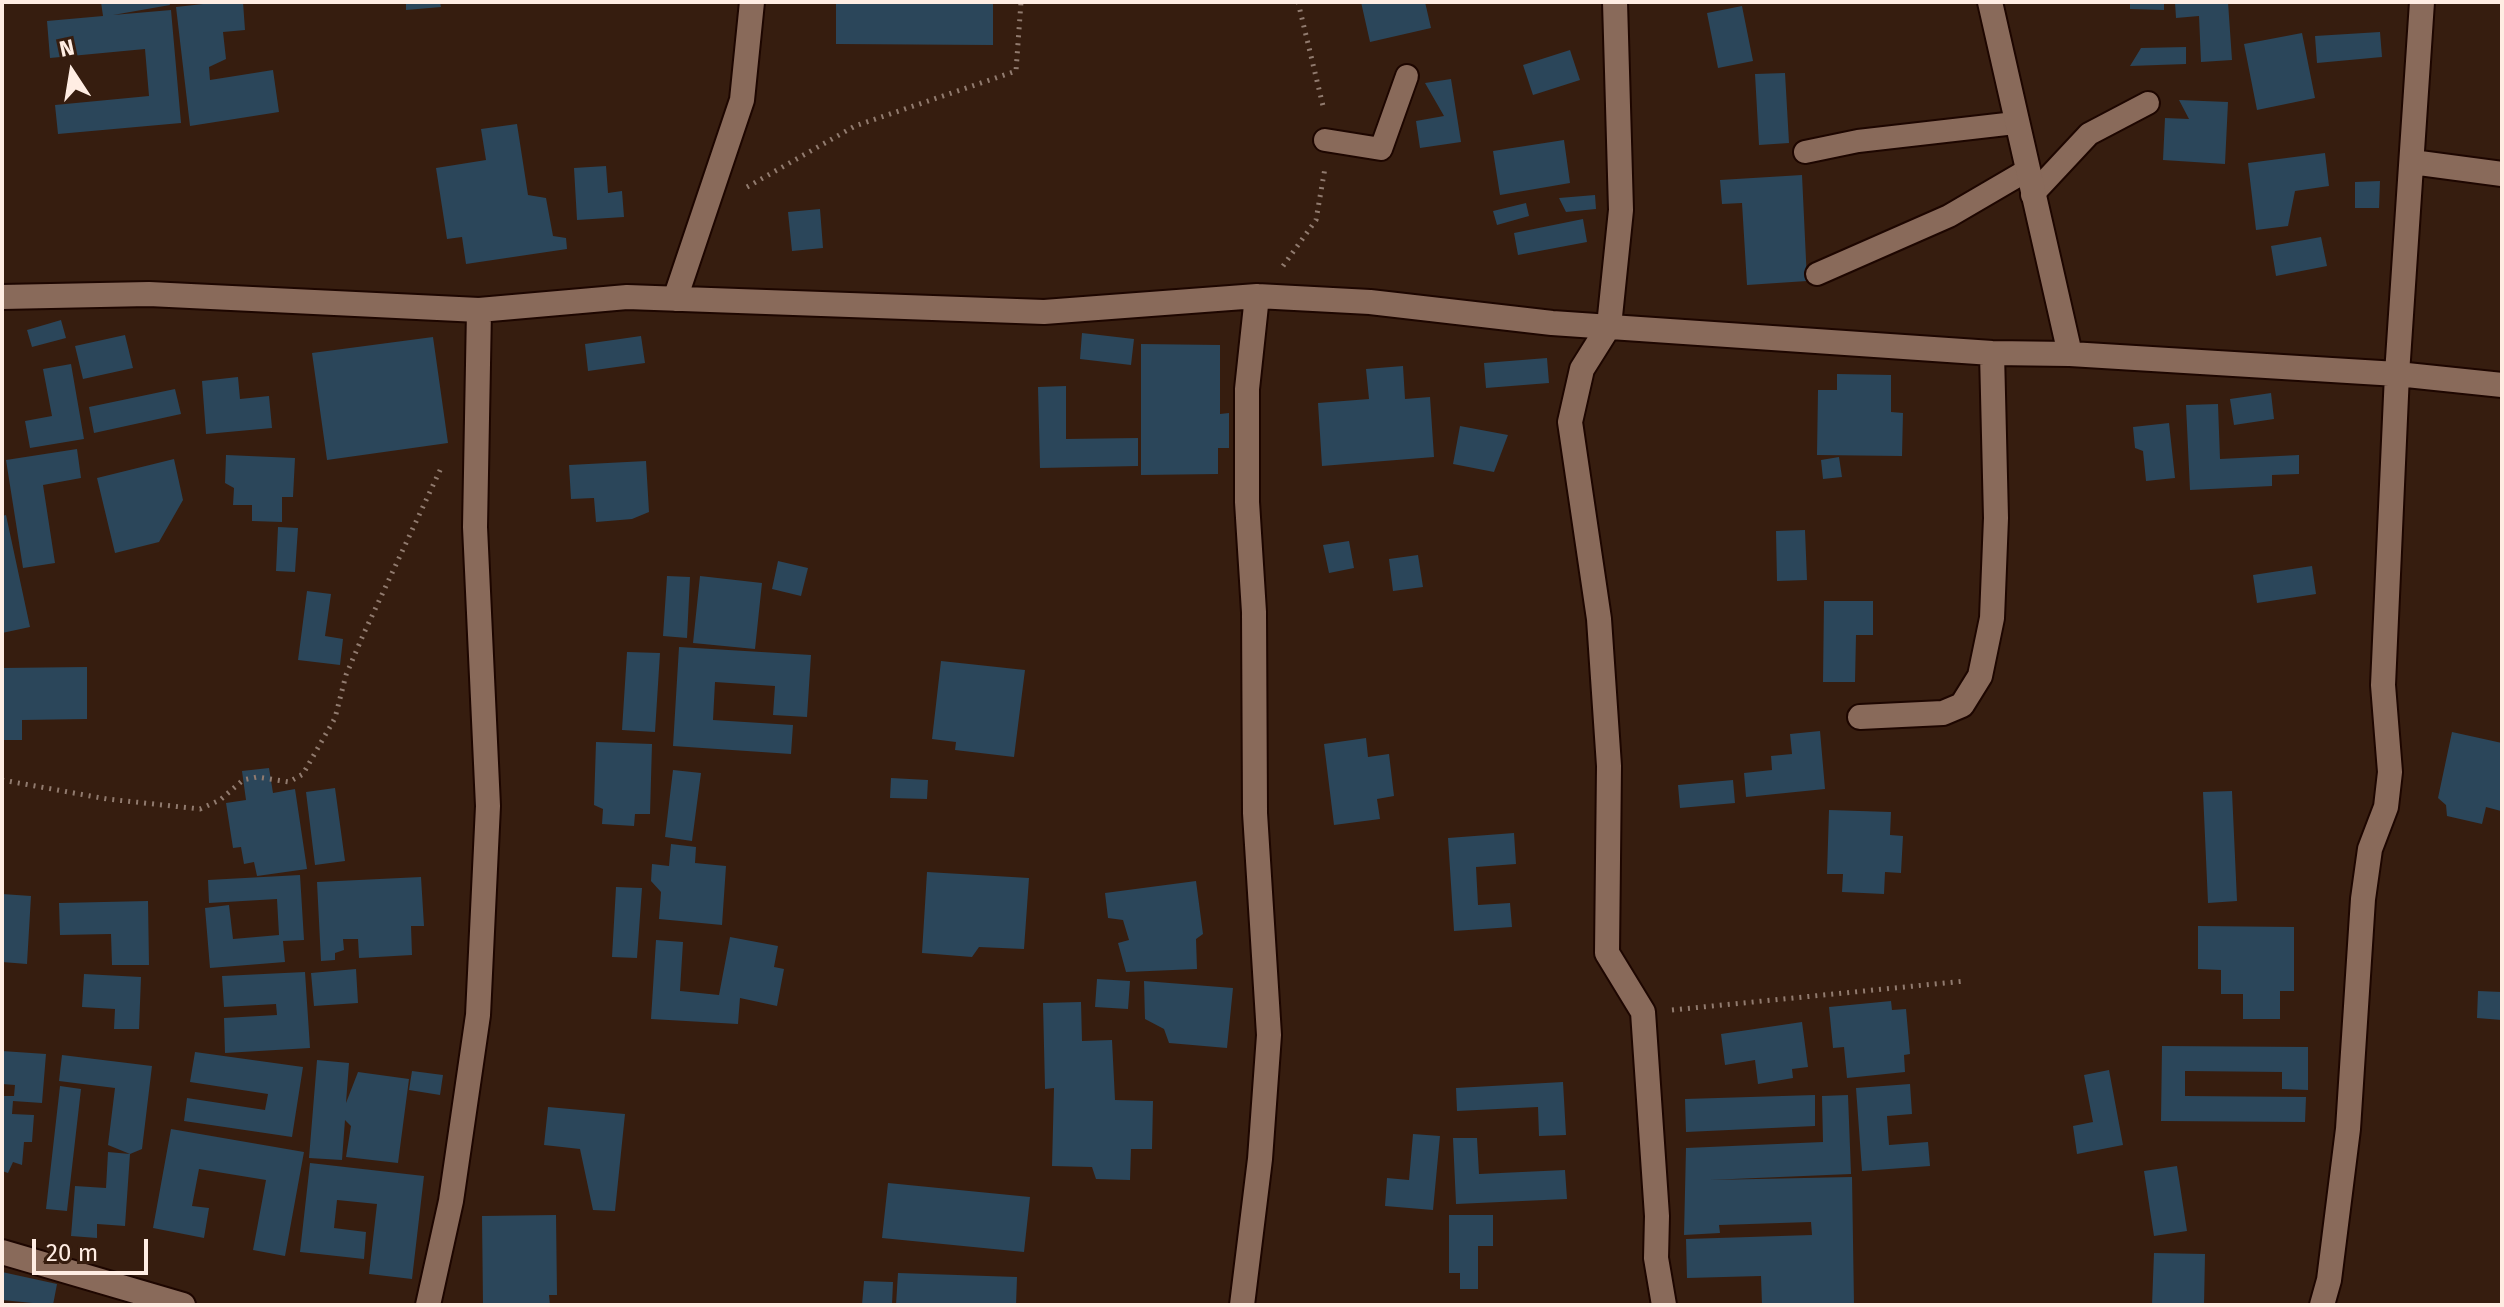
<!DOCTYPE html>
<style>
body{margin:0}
#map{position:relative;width:2504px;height:1307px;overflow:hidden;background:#361d0f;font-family:"Fira Sans",sans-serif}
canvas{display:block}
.frame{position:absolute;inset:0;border:4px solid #ffede3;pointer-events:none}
.north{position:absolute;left:32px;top:32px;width:80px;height:80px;-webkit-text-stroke:6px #361d0f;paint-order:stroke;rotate:348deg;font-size:22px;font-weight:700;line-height:32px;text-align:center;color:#ffede3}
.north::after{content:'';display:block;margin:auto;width:28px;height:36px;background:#ffede3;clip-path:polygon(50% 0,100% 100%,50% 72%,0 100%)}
.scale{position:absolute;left:32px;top:1239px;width:116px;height:36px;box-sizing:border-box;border:4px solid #ffede3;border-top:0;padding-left:10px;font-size:24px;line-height:28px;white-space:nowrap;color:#ffede3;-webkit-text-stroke:6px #361d0f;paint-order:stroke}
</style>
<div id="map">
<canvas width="2504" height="1307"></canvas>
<div class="frame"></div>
<div class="north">N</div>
<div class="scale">20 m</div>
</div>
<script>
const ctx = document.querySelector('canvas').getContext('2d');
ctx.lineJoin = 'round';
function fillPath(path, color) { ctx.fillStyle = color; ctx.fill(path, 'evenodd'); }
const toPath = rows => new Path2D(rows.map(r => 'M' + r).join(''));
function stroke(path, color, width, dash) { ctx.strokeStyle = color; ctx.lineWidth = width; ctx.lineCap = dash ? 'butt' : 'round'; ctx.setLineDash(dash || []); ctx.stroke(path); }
fillPath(toPath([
 [101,2,169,2,170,5,113,15,171,10,181,123,58,134,55,105,149,96,145,49,50,58,47,21,103,16],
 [221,2,243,2,245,30,223,32,226,59,209,67,210,80,273,70,279,112,190,126,176,7],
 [406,2,440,2,441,7,406,10],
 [836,2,993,2,993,45,836,44],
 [1361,2,1425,2,1431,28,1370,42],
 [2130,2,2164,2,2164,10,2130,9],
 [2175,2,2228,2,2232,60,2201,62,2199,16,2176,18],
 [1742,6,1753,61,1718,68,1707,13],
 [2380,32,2382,57,2317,63,2315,36],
 [2302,33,2315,98,2257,110,2244,44],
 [2186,47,2186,64,2130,66,2141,48],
 [1570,50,1580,80,1533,95,1523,65],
 [1785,73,1789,143,1759,145,1755,74],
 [1451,79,1461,142,1420,148,1416,121,1444,116,1425,83],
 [2179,100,2228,102,2225,164,2163,160,2165,118,2189,119],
 [517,124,528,195,546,198,553,236,566,238,567,249,466,264,462,237,447,239,436,168,486,160,481,129],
 [1564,140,1570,183,1500,195,1493,151],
 [2325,153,2329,186,2295,191,2288,226,2256,230,2248,163],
 [606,166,608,193,622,191,624,217,577,220,574,168],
 [1802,175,1807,281,1747,285,1742,203,1722,204,1720,180],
 [2380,181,2379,208,2355,208,2355,182],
 [1595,195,1596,209,1566,212,1559,198],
 [1526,203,1529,216,1497,225,1493,211],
 [820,209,823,248,792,251,788,212],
 [1583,219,1587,242,1518,255,1514,233],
 [2321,237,2327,266,2276,276,2271,246],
 [61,320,66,338,32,347,27,330],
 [1082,333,1134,339,1131,365,1080,359],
 [125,335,133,368,83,379,75,346],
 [641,336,645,363,588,371,585,344],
 [433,337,448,443,327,460,312,353],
 [1141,344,1220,345,1220,414,1229,413,1229,448,1218,448,1218,474,1141,475],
 [1547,358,1549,383,1486,388,1484,363],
 [71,364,84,439,30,448,25,421,52,416,43,369],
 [1403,366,1405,399,1430,397,1434,457,1322,466,1318,403,1369,399,1366,369],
 [1837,374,1891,375,1891,412,1903,413,1902,456,1817,455,1818,390,1837,390],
 [238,377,240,399,269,396,272,428,206,434,202,381],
 [1066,386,1066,439,1138,438,1138,466,1040,468,1038,387],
 [175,389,181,414,94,433,89,407],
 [2271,393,2274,419,2234,425,2230,399],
 [2218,404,2220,459,2299,455,2299,474,2272,475,2272,486,2190,490,2186,405],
 [2169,423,2175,478,2146,481,2143,451,2135,448,2133,427],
 [1460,426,1508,435,1494,472,1453,464],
 [77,449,81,478,43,485,55,563,23,568,6,460],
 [226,455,295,458,293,497,282,497,282,522,252,521,252,505,233,505,234,488,225,483],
 [1839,457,1842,477,1823,479,1821,460],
 [174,459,183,500,159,542,115,553,97,478],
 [646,461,649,512,632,519,596,522,594,498,571,499,569,465],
 [6,515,30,627,2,633,2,516],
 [278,527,298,528,295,572,276,571],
 [1805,530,1807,580,1777,581,1776,531],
 [1349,541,1354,568,1329,573,1323,545],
 [1418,555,1423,587,1393,591,1389,559],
 [778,561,808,568,801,596,772,589],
 [2312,566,2316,594,2257,603,2253,575],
 [667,576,690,577,687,638,663,636],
 [700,576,762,583,755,649,693,643],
 [307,591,331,594,325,636,343,639,340,665,298,660],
 [1824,601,1873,601,1873,635,1856,635,1855,682,1823,682],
 [679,647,811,655,807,717,773,715,775,686,715,682,713,720,793,725,791,754,673,746],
 [627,652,660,653,655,732,622,730],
 [941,661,1025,670,1014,757,955,750,956,742,932,739],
 [87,667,87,719,22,720,22,740,2,740,2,668],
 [1820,731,1825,789,1746,797,1744,773,1772,770,1771,756,1792,754,1790,734],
 [2452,732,2502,743,2501,811,2486,807,2482,824,2447,816,2446,805,2438,798],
 [1366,738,1368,757,1389,754,1394,796,1377,799,1380,819,1334,825,1324,744],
 [596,742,652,744,650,814,635,814,634,826,602,824,603,809,594,805],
 [269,768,273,793,295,789,307,869,257,876,254,862,244,864,241,847,233,848,226,803,246,800,242,771],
 [673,770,701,773,692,841,665,837],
 [891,778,928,780,927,799,890,798],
 [1733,780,1735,803,1680,808,1678,785],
 [335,788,345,861,315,865,306,792],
 [2232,791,2237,901,2208,903,2203,792],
 [1829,810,1891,812,1890,835,1903,836,1901,873,1885,872,1884,894,1842,892,1843,874,1827,874],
 [1514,833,1516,864,1476,867,1478,905,1510,903,1512,927,1454,931,1448,838],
 [671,844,696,847,695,863,726,866,722,925,659,919,661,892,651,881,652,864,669,866],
 [927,872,1029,878,1024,949,979,947,972,957,922,953],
 [300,875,304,940,283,941,285,962,210,968,205,908,229,905,233,939,279,935,277,899,209,903,208,880],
 [421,877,424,926,411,926,412,955,359,958,358,939,343,939,344,950,335,953,335,960,321,961,317,882],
 [1196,881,1203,934,1196,939,1197,969,1126,972,1118,943,1129,940,1123,920,1108,918,1105,893],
 [616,887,642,888,637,958,612,957],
 [2,894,31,896,27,964,2,962],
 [148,901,149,965,112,965,111,934,60,935,59,903],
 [2198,926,2294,927,2294,991,2280,991,2280,1019,2243,1019,2243,994,2221,994,2221,970,2198,969],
 [730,937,778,946,774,967,784,969,777,1006,740,998,738,1024,651,1019,656,940,683,942,680,991,719,995],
 [356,969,358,1003,314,1006,311,973],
 [305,972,310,1048,225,1053,224,1018,277,1015,276,1004,224,1007,222,976],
 [84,974,141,977,139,1029,114,1029,115,1009,82,1007],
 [1097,979,1130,981,1128,1009,1095,1007],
 [1144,981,1233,988,1227,1048,1169,1043,1164,1029,1145,1019],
 [2478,991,2502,992,2502,1020,2477,1018],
 [1891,1001,1892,1010,1906,1009,1910,1054,1904,1055,1905,1072,1847,1078,1844,1047,1833,1048,1829,1007],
 [1081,1002,1082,1041,1112,1040,1115,1100,1153,1101,1152,1149,1131,1149,1130,1180,1096,1179,1092,1167,1052,1166,1054,1088,1045,1089,1043,1003],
 [1802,1022,1808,1067,1792,1069,1793,1078,1758,1084,1755,1060,1725,1065,1721,1034],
 [2162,1046,2308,1047,2308,1090,2282,1089,2282,1072,2185,1071,2185,1096,2306,1097,2305,1122,2161,1121],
 [2,1051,46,1054,42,1103,13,1101,12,1114,34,1115,32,1142,24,1142,22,1165,13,1162,8,1173,2,1171,2,1096,14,1096,15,1085,2,1084],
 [195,1052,303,1067,292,1137,184,1121,187,1098,265,1110,268,1094,190,1082],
 [62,1055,152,1066,142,1149,130,1154,108,1145,115,1088,59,1081],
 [317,1060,349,1063,346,1103,358,1072,409,1079,398,1163,346,1157,351,1126,345,1120,342,1160,309,1158],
 [2109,1070,2123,1145,2077,1154,2073,1126,2093,1122,2084,1075],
 [412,1071,443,1075,440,1095,409,1090],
 [1563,1082,1566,1135,1539,1136,1538,1107,1457,1111,1456,1088],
 [1910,1084,1912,1114,1887,1116,1889,1145,1928,1142,1930,1166,1862,1171,1856,1088],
 [60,1086,81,1089,67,1211,46,1209],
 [1815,1095,1815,1126,1686,1132,1685,1099],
 [1848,1095,1851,1174,1709,1180,1852,1177,1854,1305,1762,1305,1761,1276,1687,1278,1686,1239,1812,1235,1811,1222,1719,1225,1720,1233,1684,1235,1686,1148,1823,1142,1822,1096],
 [548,1107,625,1114,615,1211,593,1210,580,1149,544,1145],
 [171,1129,304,1152,285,1256,253,1250,266,1180,199,1169,192,1206,209,1208,204,1238,153,1228],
 [1413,1134,1440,1136,1433,1210,1385,1206,1387,1178,1409,1180],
 [1453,1138,1477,1138,1479,1174,1565,1170,1567,1199,1456,1204],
 [108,1152,130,1154,125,1226,97,1224,97,1238,71,1236,75,1186,106,1188],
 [310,1163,424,1176,412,1279,369,1274,377,1204,337,1200,334,1228,366,1232,364,1259,300,1252],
 [2177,1166,2187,1231,2154,1236,2144,1171],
 [888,1183,1030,1197,1024,1252,882,1238],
 [556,1215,557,1295,549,1295,550,1305,483,1305,482,1216],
 [1449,1215,1493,1215,1493,1246,1478,1246,1478,1289,1460,1289,1460,1273,1449,1273],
 [2154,1253,2205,1254,2204,1305,2152,1305],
 [2,1272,57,1284,53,1305,2,1300],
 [898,1273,1017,1277,1016,1305,896,1305],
 [864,1281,893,1282,892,1305,862,1305]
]), '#2b465a');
const lane = toPath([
 [1325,140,1381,149,1407,76],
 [1805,152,1858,141,2015,123],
 [2032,195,2089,134,2148,103],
 [1817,274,1949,216,2026,171]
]);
const street = toPath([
 [1615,2,1621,210,1609,326,1582,369,1570,422,1599,619,1609,766,1607,953,1643,1012,1657,1216,1656,1258,1664,1305],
 [1990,2,2070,354],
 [2412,162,2502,174],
 [2,297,149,294,479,310,627,297,1044,312,1257,296,1370,302,1552,323,1992,353,2070,354,2397,374,2502,385],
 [675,299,742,100,752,2],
 [1860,717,1943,713,1962,705,1980,676,1992,618,1996,518,1992,353],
 [2,1252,183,1305],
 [428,1305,451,1201,478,1015,488,806,475,527,479,310],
 [1242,1305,1260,1159,1269,1035,1255,813,1254,612,1247,502,1247,389,1257,296],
 [2322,1305,2329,1280,2348,1129,2363,899,2370,849,2386,807,2390,772,2383,685,2397,374,2422,2]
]);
stroke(lane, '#1d0600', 26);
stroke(street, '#1d0600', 28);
stroke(toPath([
 [1298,2,1324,110],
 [747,187,855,126,1016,71,1021,2],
 [1283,266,1316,220,1325,168],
 [2,780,107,799,200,809,220,800,243,780,257,777,289,782,303,774,335,718,346,675,364,633,442,466],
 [1672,1010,1965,981]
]), '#917b6f', 5, [2, 6]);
stroke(lane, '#896a5a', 22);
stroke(street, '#896a5a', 24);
</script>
